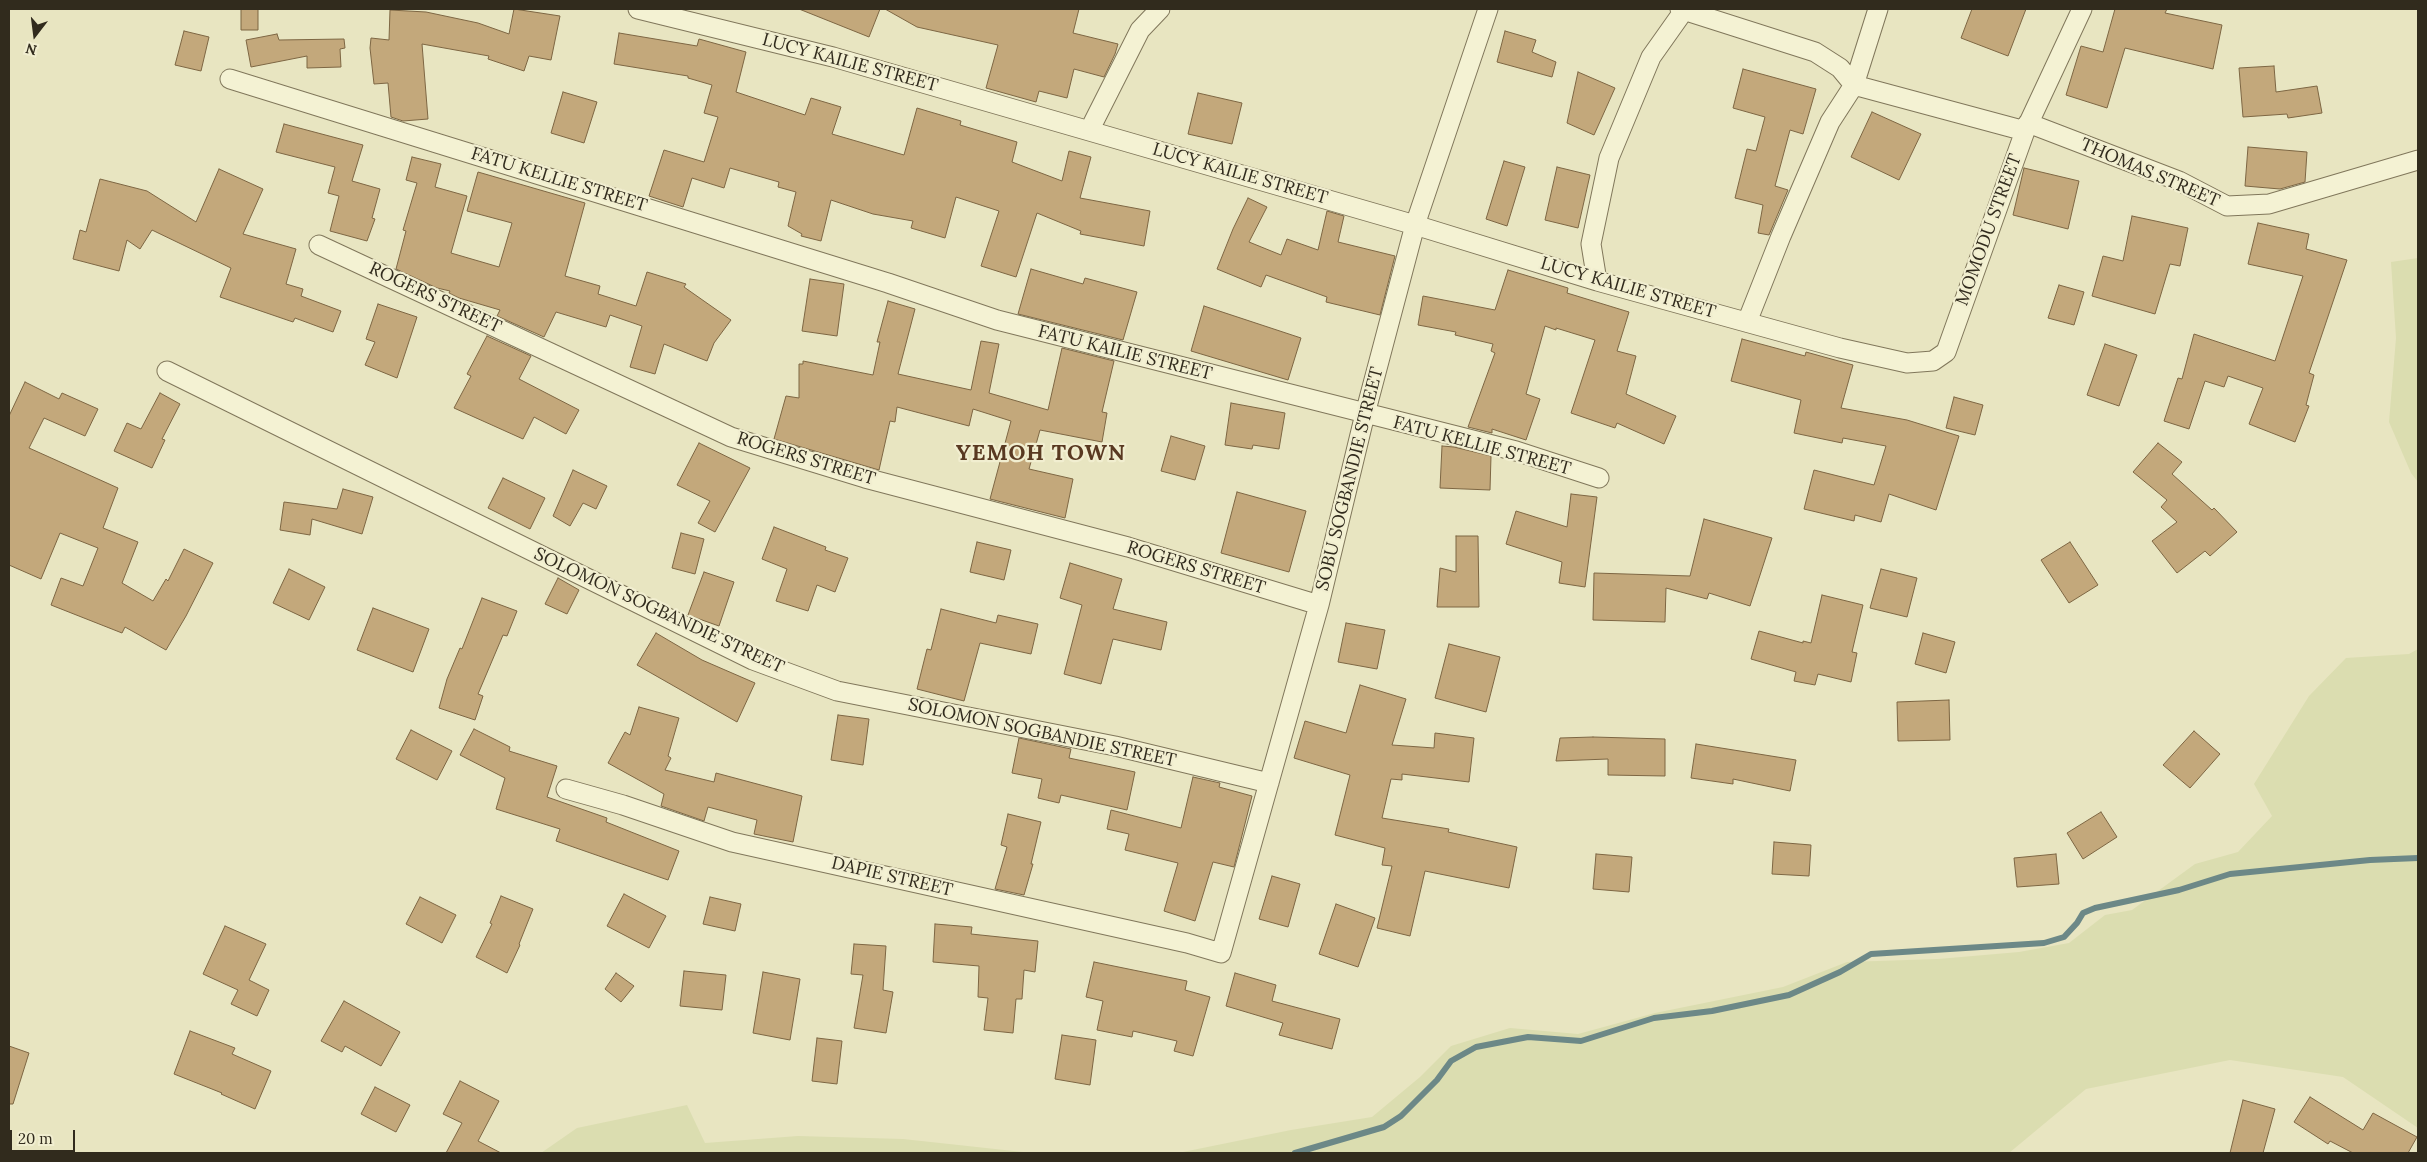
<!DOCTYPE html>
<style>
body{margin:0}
#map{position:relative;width:2427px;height:1162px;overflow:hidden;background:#e8e5c1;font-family:Lora,serif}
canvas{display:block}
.frame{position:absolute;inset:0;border:10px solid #312b1d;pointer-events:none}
.north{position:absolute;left:10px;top:10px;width:50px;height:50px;-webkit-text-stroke:4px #f1eed0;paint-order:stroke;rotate:195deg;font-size:14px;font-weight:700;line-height:20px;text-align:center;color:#312b1d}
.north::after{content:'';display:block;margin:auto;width:18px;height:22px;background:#312b1d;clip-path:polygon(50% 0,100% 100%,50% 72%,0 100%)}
.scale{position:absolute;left:10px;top:1130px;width:65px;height:22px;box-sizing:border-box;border:2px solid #312b1d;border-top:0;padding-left:6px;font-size:15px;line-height:18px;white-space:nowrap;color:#312b1d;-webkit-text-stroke:4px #f1eed0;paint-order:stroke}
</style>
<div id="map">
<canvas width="2427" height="1162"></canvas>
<div class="frame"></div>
<div class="north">N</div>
<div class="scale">20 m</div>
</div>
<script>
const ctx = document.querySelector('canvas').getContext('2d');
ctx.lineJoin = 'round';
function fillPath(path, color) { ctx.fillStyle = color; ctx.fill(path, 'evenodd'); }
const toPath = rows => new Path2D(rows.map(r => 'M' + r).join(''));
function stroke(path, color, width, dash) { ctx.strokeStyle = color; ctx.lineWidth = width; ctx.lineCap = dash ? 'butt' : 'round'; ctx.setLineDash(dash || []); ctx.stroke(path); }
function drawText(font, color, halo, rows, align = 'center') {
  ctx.font = font + ' Lora,serif'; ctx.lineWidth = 4.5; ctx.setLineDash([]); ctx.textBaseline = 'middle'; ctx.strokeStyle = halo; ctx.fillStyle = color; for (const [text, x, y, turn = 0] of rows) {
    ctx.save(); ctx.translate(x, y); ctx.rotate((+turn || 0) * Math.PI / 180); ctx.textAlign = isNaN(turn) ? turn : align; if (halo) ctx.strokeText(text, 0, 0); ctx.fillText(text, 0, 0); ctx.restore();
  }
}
fillPath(toPath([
 [2418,258,2418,482,2411,473,2389,422,2396,338,2391,262],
 [2418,649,2418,1128,2343,1077,2230,1060,2086,1089,2009,1153,1178,1153,1291,1130,1372,1117,1420,1077,1451,1046,1510,1028,1578,1034,1655,1013,1783,987,1847,962,1938,959,2019,952,2069,943,2105,915,2132,910,2195,864,2238,852,2272,816,2254,784,2309,696,2346,658,2409,654],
 [687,1105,705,1143,798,1136,903,1139,1032,1153,541,1153,577,1128]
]), '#dbddb0');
stroke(toPath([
 [1295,1153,1384,1127,1401,1116,1437,1080,1451,1061,1476,1047,1528,1037,1581,1041,1654,1018,1712,1011,1789,995,1840,972,1871,954,2044,943,2064,937,2077,923,2083,913,2095,908,2179,890,2230,874,2370,860,2418,858]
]), '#6c8887', 6);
const building = toPath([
 [241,9,258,9,258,30,241,30,241,9],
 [514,9,560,16,551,60,529,56,524,71,488,59,489,56,422,44,428,119,403,121,391,117,388,83,374,84,370,48,371,38,389,40,390,10,426,12,478,23,509,34,514,9],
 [799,9,880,9,869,37,799,9],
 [885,9,1079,9,1073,33,1118,44,1115,54,1104,77,1074,69,1067,98,1039,91,1036,102,986,88,998,45,917,27,885,9],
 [1972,9,2026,9,2008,56,1961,38,1972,9],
 [2115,9,2167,9,2165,13,2222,25,2213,69,2125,48,2107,108,2066,95,2081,46,2103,52,2115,9],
 [184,31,209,37,201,71,175,65,184,31],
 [1505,31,1536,40,1532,52,1556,62,1552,77,1497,62,1505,31],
 [619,33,697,46,699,39,746,52,736,92,805,115,811,98,841,107,832,134,904,155,917,108,961,121,960,125,1017,142,1012,162,1062,181,1069,151,1091,157,1080,198,1150,211,1144,246,1080,234,1081,231,1037,213,1016,277,981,266,999,211,956,197,945,238,911,228,913,221,873,214,831,200,821,241,801,236,802,234,788,226,796,192,778,187,779,182,730,168,724,188,692,178,683,207,649,196,664,150,704,162,718,117,704,113,712,85,688,78,688,76,614,64,619,33],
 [277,34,279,40,344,39,345,48,340,49,341,67,307,68,307,56,251,67,246,40,277,34],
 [2274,66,2276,92,2317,86,2322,113,2288,118,2287,114,2243,117,2239,68,2274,66],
 [1743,69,1816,89,1803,134,1790,130,1775,186,1788,190,1769,235,1758,233,1763,205,1735,198,1747,149,1756,151,1765,117,1733,108,1743,69],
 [1578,72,1615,88,1594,135,1567,123,1578,72],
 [563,92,597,102,584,143,551,133,563,92],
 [1198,93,1242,103,1232,144,1188,134,1198,93],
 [1872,112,1921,134,1899,180,1851,157,1872,112],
 [284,124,363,145,352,181,380,189,372,218,375,219,367,241,330,231,339,196,328,193,335,167,276,152,284,124],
 [2248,147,2307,152,2305,182,2280,189,2245,186,2248,147],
 [412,157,441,164,435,187,467,196,451,253,499,267,512,223,467,211,478,172,585,203,565,276,600,286,598,294,636,306,647,272,686,284,684,287,731,320,714,343,707,361,664,344,655,374,630,367,642,326,610,315,606,327,556,312,544,337,497,316,500,310,459,298,449,293,450,291,437,288,396,269,406,231,403,230,417,183,406,180,412,157],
 [1504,161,1525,167,1507,226,1486,219,1504,161],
 [1557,167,1590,175,1578,228,1545,220,1557,167],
 [2024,168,2079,181,2068,229,2013,215,2024,168],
 [219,169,263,189,243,234,296,249,286,284,303,289,301,296,341,311,333,332,295,318,293,322,220,297,231,268,152,230,140,249,127,240,119,271,73,259,80,230,86,232,100,179,147,191,196,222,219,169],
 [1248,198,1267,207,1249,242,1281,255,1287,239,1318,250,1327,211,1344,216,1338,242,1395,256,1380,315,1326,302,1327,297,1266,275,1261,287,1217,269,1233,229,1248,198],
 [2132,216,2188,228,2180,266,2170,264,2155,314,2092,296,2103,256,2123,261,2132,216],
 [2258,223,2309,234,2306,249,2347,260,2309,373,2314,375,2306,405,2309,406,2295,442,2249,424,2263,388,2228,376,2224,387,2205,381,2189,429,2164,421,2178,378,2182,379,2194,334,2275,361,2303,276,2248,264,2258,223],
 [1031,269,1083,284,1085,278,1137,292,1123,340,1018,314,1031,269],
 [1508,270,1568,288,1567,293,1629,312,1617,351,1636,356,1626,394,1676,416,1664,444,1617,423,1615,428,1571,413,1595,340,1556,328,1556,330,1545,326,1526,394,1540,399,1526,440,1492,429,1492,433,1468,427,1495,353,1491,351,1493,344,1455,335,1456,332,1418,325,1423,296,1495,310,1508,270],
 [810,279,844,284,837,336,802,331,810,279],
 [2059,285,2084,292,2074,325,2048,318,2059,285],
 [888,301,915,309,898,374,971,390,981,341,999,344,989,393,1048,410,1062,348,1114,361,1102,412,1107,413,1102,442,1040,430,1029,469,1073,479,1065,518,990,499,1011,421,973,409,969,426,897,407,895,422,890,421,879,470,774,439,786,396,799,398,799,364,803,364,803,361,873,375,880,342,877,342,888,301],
 [378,304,417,317,397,378,365,365,375,342,366,339,378,304],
 [1204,306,1301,338,1288,380,1191,351,1204,306],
 [487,336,531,356,519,379,579,410,566,434,534,417,523,439,454,408,471,376,467,374,487,336],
 [1742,339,1805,356,1806,352,1853,365,1841,408,1907,420,1959,436,1936,510,1889,494,1881,522,1855,515,1854,521,1804,509,1814,470,1874,485,1886,446,1843,438,1842,443,1794,433,1801,400,1731,381,1742,339],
 [2105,344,2137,355,2119,406,2087,395,2105,344],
 [25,382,59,399,62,393,98,409,85,436,44,418,29,448,118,488,103,528,138,542,122,583,153,601,166,579,168,581,184,549,213,563,186,616,166,650,125,627,122,633,51,605,61,578,83,586,98,548,60,533,41,579,9,565,9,416,25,382],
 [160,393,180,404,162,439,165,440,152,468,114,451,127,423,141,429,160,393],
 [1954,397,1983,405,1975,435,1946,428,1954,397],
 [1231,403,1285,413,1279,449,1253,445,1252,449,1225,445,1231,403],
 [1171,436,1205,446,1195,480,1161,471,1171,436],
 [699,443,750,468,715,532,698,523,710,501,677,485,699,443],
 [2158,443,2182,462,2172,474,2212,510,2214,508,2237,532,2210,556,2205,551,2177,573,2152,541,2177,522,2161,507,2167,500,2133,472,2158,443],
 [1442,446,1454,447,1491,456,1490,490,1440,488,1442,446],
 [573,470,607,486,596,509,583,503,570,526,553,516,573,470],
 [503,478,545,498,530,529,488,508,503,478],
 [343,489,373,497,362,534,312,519,310,535,280,530,284,502,337,509,343,489],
 [1237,492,1306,511,1289,572,1221,553,1237,492],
 [1571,494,1597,497,1585,587,1559,583,1562,562,1506,544,1516,511,1567,527,1571,494],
 [1704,519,1772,538,1750,606,1709,593,1707,599,1666,588,1665,622,1593,620,1594,573,1690,576,1704,519],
 [774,527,826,547,825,550,848,558,835,592,817,585,808,611,776,601,787,569,762,559,774,527],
 [681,533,704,539,695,574,672,568,681,533],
 [1456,536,1478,536,1479,607,1437,607,1440,568,1456,572,1456,536],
 [977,542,1011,550,1004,580,970,572,977,542],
 [2070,542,2098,585,2069,603,2041,560,2070,542],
 [1070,563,1122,579,1113,609,1167,622,1161,650,1113,639,1101,684,1064,674,1082,605,1060,598,1070,563],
 [289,569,325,587,309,620,273,603,289,569],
 [1881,569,1917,578,1907,617,1870,608,1881,569],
 [704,572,734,582,719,626,688,615,704,572],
 [558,578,579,590,567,614,545,604,558,578],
 [1822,595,1863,605,1852,652,1857,653,1851,682,1818,674,1815,685,1794,681,1796,672,1751,659,1759,631,1803,643,1803,641,1811,643,1822,595],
 [482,598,517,611,507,636,503,635,478,694,483,696,475,720,439,708,447,679,460,648,462,649,482,598],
 [373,608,429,629,413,672,357,650,373,608],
 [941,609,996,623,998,615,1038,624,1031,654,980,643,964,701,917,689,927,649,931,650,941,609],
 [1346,623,1385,630,1377,669,1338,662,1346,623],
 [656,633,702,660,755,683,737,722,637,665,656,633],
 [1923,633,1955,642,1946,673,1915,664,1923,633],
 [1449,644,1500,657,1486,712,1435,698,1449,644],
 [1360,685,1406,699,1392,745,1434,748,1435,733,1474,738,1469,782,1402,774,1402,780,1391,779,1382,818,1449,829,1448,832,1517,847,1509,888,1425,871,1410,936,1377,928,1392,866,1382,865,1385,848,1335,835,1350,775,1294,758,1305,721,1346,733,1360,685],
 [1949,700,1950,740,1898,741,1897,702,1949,700],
 [639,707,679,718,668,756,671,758,665,770,714,782,716,773,802,796,793,842,754,834,757,820,708,807,704,821,661,806,664,794,608,763,625,732,630,735,639,707],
 [838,715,869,719,863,765,831,760,838,715],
 [474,729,510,747,509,751,557,766,547,797,607,818,606,822,679,851,668,880,556,841,560,829,496,809,505,778,460,755,474,729],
 [411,730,452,751,437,780,396,759,411,730],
 [2194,731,2220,754,2190,788,2163,765,2194,731],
 [1593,737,1665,739,1665,776,1608,775,1608,759,1556,761,1560,738,1593,737],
 [1019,738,1071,749,1069,758,1135,772,1127,810,1061,795,1059,803,1038,798,1042,779,1012,773,1019,738],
 [1696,744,1796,760,1790,791,1733,779,1733,784,1691,778,1696,744],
 [1193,777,1220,783,1219,787,1252,796,1234,867,1213,862,1195,921,1164,911,1178,863,1125,850,1129,834,1107,829,1111,810,1181,828,1193,777],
 [2101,812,2117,837,2083,859,2067,833,2101,812],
 [1008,814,1041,822,1031,864,1033,864,1024,895,995,889,1007,847,1001,845,1008,814],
 [1774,842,1811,845,1809,876,1772,874,1774,842],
 [1596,854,1632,857,1629,892,1593,889,1596,854],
 [2056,854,2059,884,2017,887,2014,858,2056,854],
 [1272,876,1300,884,1288,927,1259,919,1272,876],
 [624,894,666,916,649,948,607,926,624,894],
 [501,896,533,909,519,944,520,945,507,973,476,957,492,924,490,923,501,896],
 [420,897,456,915,442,943,406,924,420,897],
 [710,897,741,904,735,931,703,924,710,897],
 [1336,904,1375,918,1358,967,1319,954,1336,904],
 [935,924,972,927,971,934,1038,941,1035,972,1024,970,1022,999,1016,999,1013,1033,984,1030,988,998,978,997,979,966,933,962,935,924],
 [225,926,266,944,249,980,269,990,257,1016,231,1004,238,990,203,974,225,926],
 [854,944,886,946,883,990,893,992,886,1033,854,1028,863,975,851,974,854,944],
 [1094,962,1187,981,1185,990,1210,997,1193,1056,1174,1051,1177,1041,1133,1031,1132,1037,1097,1030,1103,1001,1086,997,1094,962],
 [684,971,726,975,722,1010,680,1006,684,971],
 [763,972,800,979,790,1040,753,1033,763,972],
 [616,973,634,986,621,1002,605,989,616,973],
 [1235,973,1276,985,1272,1001,1340,1019,1332,1049,1279,1035,1283,1023,1226,1006,1235,973],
 [344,1001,400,1032,381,1066,345,1046,342,1052,321,1041,344,1001],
 [190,1031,235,1048,232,1054,271,1071,255,1109,221,1094,222,1093,174,1074,190,1031],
 [1062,1035,1096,1040,1090,1085,1055,1079,1062,1035],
 [817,1038,842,1041,837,1084,812,1081,817,1038],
 [9,1046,29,1053,13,1104,9,1104,9,1046],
 [460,1081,499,1101,478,1141,501,1153,446,1153,462,1123,443,1114,460,1081],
 [375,1087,410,1105,396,1132,361,1114,375,1087],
 [2310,1097,2363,1130,2373,1113,2417,1137,2408,1153,2353,1153,2330,1141,2328,1144,2294,1122,2310,1097],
 [2243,1100,2275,1109,2263,1153,2230,1153,2243,1100]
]);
fillPath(building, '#c3a87b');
stroke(building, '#7d6643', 1);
const street = toPath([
 [638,9,833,57,1415,225,1597,281,1840,348,1907,363,1933,361,1946,352,2025,131,2082,9],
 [1680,9,1815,52,1840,68,1854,85,2025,131],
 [230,79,888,283,997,320,1516,451,1599,478],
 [2028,123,2179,181,2227,206,2269,204,2418,160],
 [1089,131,1140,30,1160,9],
 [319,245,731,437,865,478,1128,547,1319,605],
 [1597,281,1591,244,1609,158,1651,57,1685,9],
 [1747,322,1781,236,1830,122,1854,85,1878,9],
 [167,371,753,660,837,691,1115,746,1269,783],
 [566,789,623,805,732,842,1187,943,1221,953,1319,605,1365,414,1415,225,1488,9]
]);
stroke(street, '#80775b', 21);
stroke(street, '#f4f2d3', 19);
drawText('18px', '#312b1d', '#f1eed0', [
 ["LUCY KAILIE STREET",850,63,15],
 ["THOMAS STREET",2150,173,23],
 ["LUCY KAILIE STREET",1240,174,16],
 ["FATU KELLIE STREET",559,180,17],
 ["MOMODU STREET",1989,230,-70],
 ["LUCY KAILIE STREET",1628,288,16],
 ["ROGERS STREET",435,298,25],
 ["FATU KAILIE STREET",1125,353,14],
 ["FATU KELLIE STREET",1482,446,15],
 ["ROGERS STREET",806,459,17],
 ["SOBU SOGBANDIE STREET",1350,479,-76],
 ["ROGERS STREET",1196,568,17],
 ["SOLOMON SOGBANDIE STREET",659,611,25],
 ["SOLOMON SOGBANDIE STREET",1042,733,12],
 ["DAPIE STREET",892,877,13]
]);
ctx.letterSpacing = '1px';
drawText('bold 22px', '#593921', '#f1eed0', [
 ["YEMOH TOWN",1041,454]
]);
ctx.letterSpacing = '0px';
</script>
